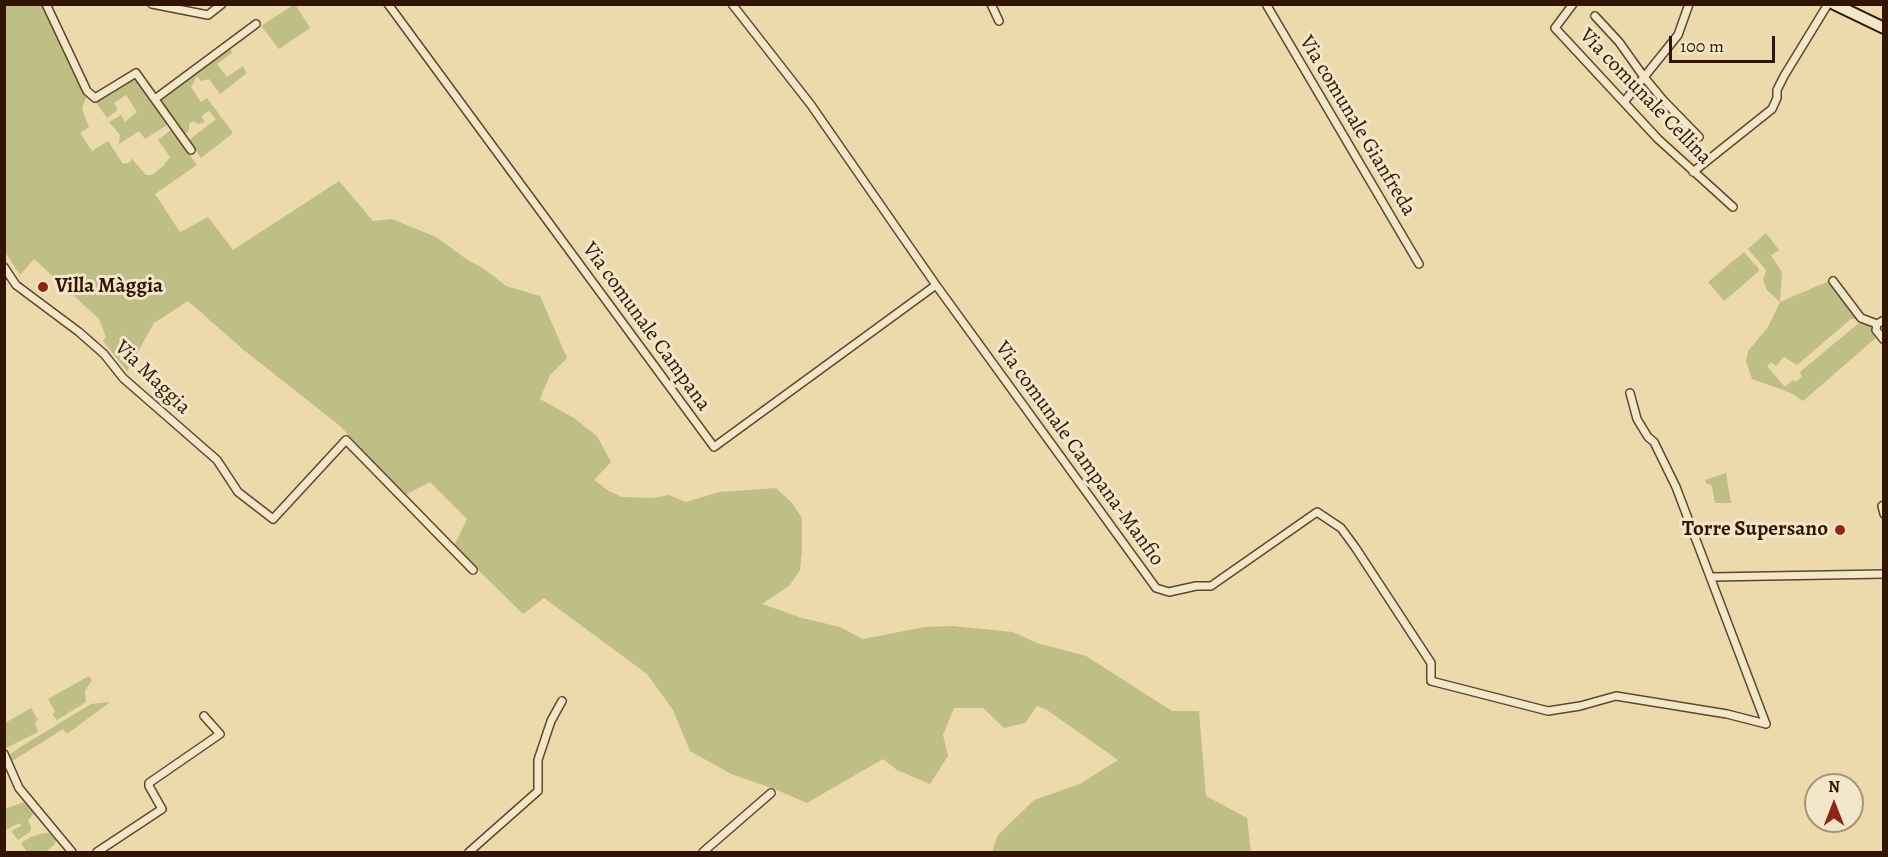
<!DOCTYPE html>
<meta charset="utf-8">
<style>
body{margin:0}
#map{position:relative;width:1888px;height:857px;overflow:hidden;background:#ecdaac;font-family:Alegreya,serif}
canvas{display:block}
.frame{position:absolute;inset:0;border:6px solid #321500;pointer-events:none}
.north{position:absolute;left:1804px;top:773px;width:60px;height:60px;box-sizing:border-box;background:#f3e7c9;border:2px solid #a69379;border-radius:50%;rotate:0deg;font-size:16px;font-weight:700;line-height:24px;text-align:center;color:#321500}
.north::after{content:'';display:block;margin:auto;width:21px;height:27px;background:#8f2418;clip-path:polygon(50% 0,100% 100%,50% 72%,0 100%)}
.scale{position:absolute;left:1669px;top:36px;width:106px;height:27px;box-sizing:border-box;border:3px solid #321500;border-top:0;padding-left:8px;font-size:18px;line-height:21px;white-space:nowrap;color:#321500;-webkit-text-stroke:4px #f3e7c9;paint-order:stroke}
</style>
<div id="map">
<canvas width="1888" height="857"></canvas>
<div class="frame"></div>
<div class="north">N</div>
<div class="scale">100 m</div>
</div>
<script>
const ctx = document.querySelector('canvas').getContext('2d');
ctx.lineJoin = 'round';
function fillPath(path, color) { ctx.fillStyle = color; ctx.fill(path, 'evenodd'); }
const toPath = rows => new Path2D(rows.map(r => 'M' + r).join(''));
function stroke(path, color, width, dash) { ctx.strokeStyle = color; ctx.lineWidth = width; ctx.lineCap = dash ? 'butt' : 'round'; ctx.setLineDash(dash || []); ctx.stroke(path); }
function drawText(font, color, halo, rows, align = 'center') {
  ctx.font = font + ' Alegreya,serif'; ctx.lineWidth = 6; ctx.setLineDash([]); ctx.textBaseline = 'middle'; ctx.strokeStyle = halo; ctx.fillStyle = color; for (const [text, x, y, turn = 0] of rows) {
    ctx.save(); ctx.translate(x, y); ctx.rotate((+turn || 0) * Math.PI / 180); ctx.textAlign = isNaN(turn) ? turn : align; if (halo) ctx.strokeText(text, 0, 0); ctx.fillText(text, 0, 0); ctx.restore();
  }
}
fillPath(toPath([
 [295,4,310,28,279,49,261,26],
 [4,5,44,5,87,95,82,109,89,127,80,133,92,151,108,141,123,164,131,162,131,158,146,175,152,175,163,166,170,157,158,140,171,130,197,165,155,194,180,232,208,217,233,250,339,181,373,221,392,219,436,237,469,261,483,268,506,286,540,296,567,358,550,375,540,399,574,418,597,436,611,462,594,480,609,491,622,497,653,498,669,495,686,502,719,492,776,488,792,503,802,518,802,551,800,570,789,586,762,604,802,618,840,627,863,639,925,627,952,626,1013,632,1037,643,1086,656,1172,711,1199,711,1206,796,1247,818,1251,852,992,852,998,835,1034,800,1080,784,1118,760,1047,710,1037,706,1025,723,1004,728,983,708,954,708,943,735,948,756,930,784,897,770,883,759,807,803,772,788,731,774,690,751,673,710,647,674,544,598,523,614,454,546,467,519,430,482,405,495,340,426,245,351,188,301,154,323,127,371,103,341,106,337,99,319,34,259,20,275,5,252],
 [230,49,233,52,217,64,227,77,243,66,247,73,220,94,209,79,201,81,197,76,191,87,201,102,207,98,233,133,201,158,189,140,216,119,209,111,201,116,205,122,198,124,193,121,189,124,189,130,185,135,159,100],
 [134,78,167,125,145,139,139,131,119,144,120,135,109,122,121,115,125,122,137,112,126,95,114,103,118,110,107,118,96,102],
 [1766,233,1779,250,1771,255,1782,272,1780,302,1829,281,1858,319,1851,319,1797,365,1784,357,1776,366,1771,362,1767,366,1785,387,1793,380,1796,382,1802,376,1800,373,1801,371,1859,323,1870,323,1878,336,1803,401,1791,393,1752,379,1746,361,1748,351,1768,327,1780,302,1767,290,1763,280,1766,270,1748,249],
 [1744,252,1759,269,1758,272,1724,301,1708,282],
 [1726,473,1731,503,1715,503,1712,486,1706,483,1705,480],
 [89,676,92,680,85,691,86,702,57,720,52,714,55,712,48,699],
 [110,702,67,734,63,729,11,762,8,756,22,746,91,704],
 [31,708,38,720,35,723,38,732,6,748,5,723],
 [24,802,34,814,28,820,31,827,30,832,18,840,12,832,13,830,21,826,20,823,5,830,5,809],
 [44,833,50,833,56,841,54,845,45,852,27,852,21,843,31,837]
]), '#bebe85');
const street = toPath([
 [46,4,87,91,95,98,136,73,191,150],
 [152,4,208,15,222,4],
 [388,4,714,447,936,285],
 [732,4,811,105,936,285,1156,588,1169,592,1196,586,1211,586,1317,512,1341,528,1355,547,1431,663,1431,681,1548,711,1580,706,1616,696,1727,714,1766,724],
 [991,4,999,21],
 [1266,4,1419,264],
 [1573,4,1555,28,1658,139,1733,207],
 [1595,16,1619,42,1644,77,1663,100,1699,137],
 [155,99,256,24],
 [1624,102,1678,35,1689,4],
 [1693,172,1772,109,1777,98,1777,90,1784,76,1828,4],
 [4,267,16,285,79,332,104,354,123,378,217,460,238,492,273,519,346,440,473,570],
 [1833,281,1861,318,1877,324,1884,320],
 [1877,324,1876,330,1884,340],
 [1630,393,1637,419,1648,437,1654,442,1676,487,1766,724],
 [1884,505,1882,506,1884,514],
 [1711,577,1884,574],
 [4,754,19,788,72,852],
 [97,852,162,809,149,786,149,783,220,734,204,716],
 [469,852,538,791,538,760,551,721,562,701],
 [703,852,771,793]
]);
const secondary = toPath([
 [1834,4,1884,28]
]);
stroke(street, '#60462b', 10);
stroke(secondary, '#321500', 14);
stroke(street, '#f3e7c9', 7);
stroke(secondary, '#f3e7c9', 10);
for (const [x, y, r, color] of [
 [43,287,6,"#8f2418"],
 [1840,530,6,"#8f2418"]
]) { const dot = new Path2D(); dot.arc(x, y, r, 0, 2 * Math.PI); ctx.fillStyle = color; ctx.fill(dot); stroke(dot, '#f3e7c9', 2); }
drawText('21px', '#321500', '#f3e7c9', [
 ["Via comunale Cellina",1645,97,46],
 ["Via comunale Gianfreda",1357,126,59],
 ["Via comunale Campana",646,327,54],
 ["Via Maggia",152,378,44],
 ["Via comunale Campana-Manfio",1079,454,54]
]);
drawText('bold 21px', '#321500', '#f3e7c9', [
 ["Villa Màggia",55,287],
 ["Torre Supersano",1828,530,"right"]
], 'left');
</script>
